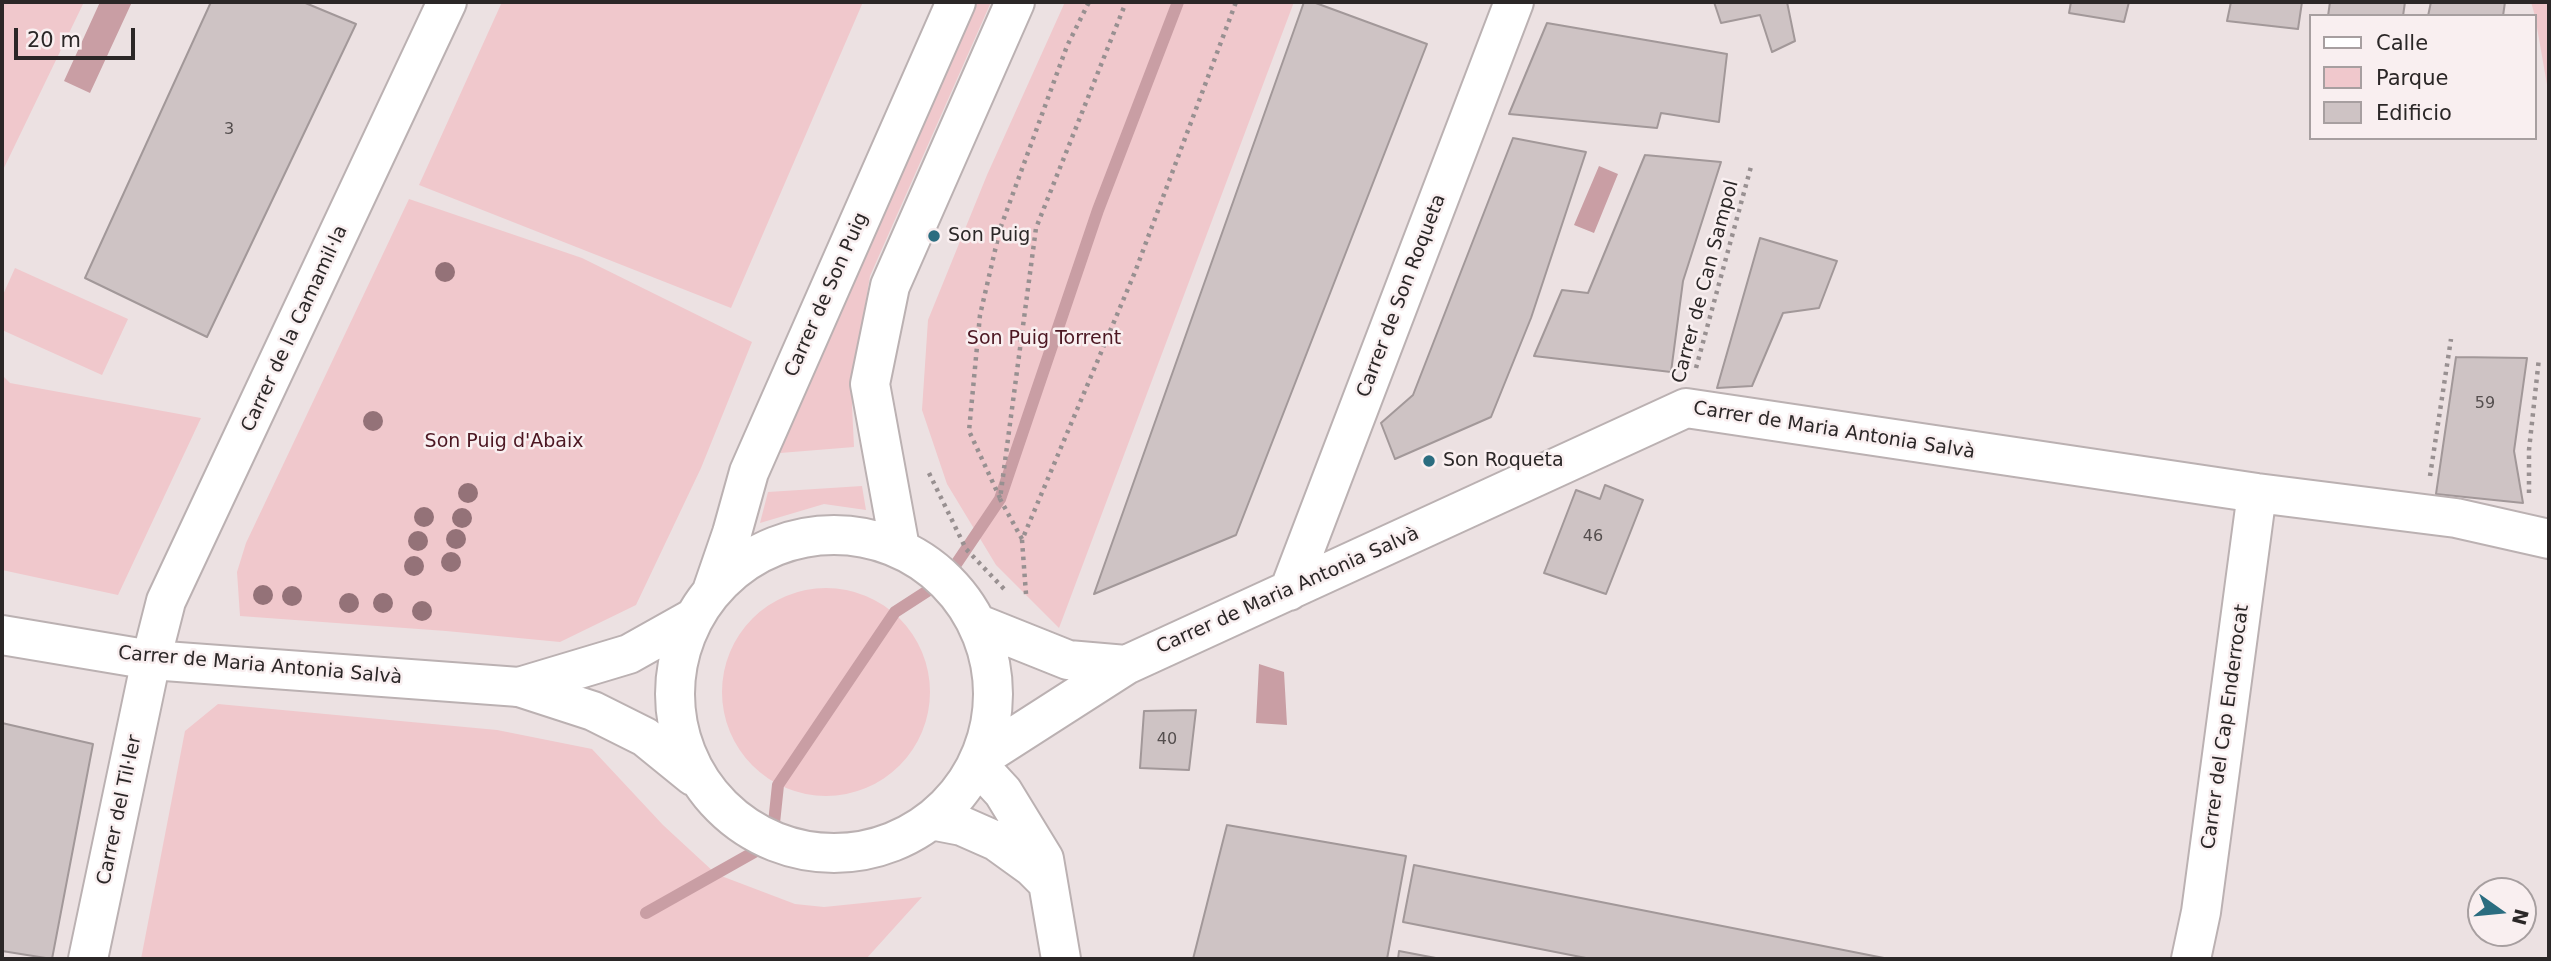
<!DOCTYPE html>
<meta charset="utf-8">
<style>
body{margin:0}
#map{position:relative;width:2551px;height:961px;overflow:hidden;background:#ece1e2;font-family:"DejaVu Sans",sans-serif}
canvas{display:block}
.frame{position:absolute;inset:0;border:4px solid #2b2727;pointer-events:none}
.legend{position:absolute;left:2309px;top:14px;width:228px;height:126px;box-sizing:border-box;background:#f9eff0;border:2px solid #a79fa0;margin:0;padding:9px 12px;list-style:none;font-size:21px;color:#2b2727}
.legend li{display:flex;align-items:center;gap:14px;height:35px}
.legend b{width:35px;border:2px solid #a79fa0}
.north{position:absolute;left:2467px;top:877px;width:70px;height:70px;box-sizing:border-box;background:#f9eff0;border:2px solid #a79fa0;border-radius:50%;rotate:105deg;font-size:19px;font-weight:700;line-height:28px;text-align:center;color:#2b2727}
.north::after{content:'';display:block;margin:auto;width:24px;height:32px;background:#2b6d80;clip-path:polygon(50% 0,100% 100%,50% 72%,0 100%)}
.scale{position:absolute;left:14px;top:28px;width:121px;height:32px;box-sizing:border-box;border:4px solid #2b2727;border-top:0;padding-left:9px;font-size:21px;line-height:24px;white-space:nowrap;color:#2b2727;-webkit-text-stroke:5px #f9eff0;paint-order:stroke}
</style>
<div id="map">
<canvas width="2551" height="961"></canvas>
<div class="frame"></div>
<ul class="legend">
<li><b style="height:9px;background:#fff"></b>Calle</li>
<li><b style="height:19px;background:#f0c8cc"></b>Parque</li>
<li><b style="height:19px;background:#cec3c4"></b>Edificio</li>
</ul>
<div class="north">N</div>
<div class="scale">20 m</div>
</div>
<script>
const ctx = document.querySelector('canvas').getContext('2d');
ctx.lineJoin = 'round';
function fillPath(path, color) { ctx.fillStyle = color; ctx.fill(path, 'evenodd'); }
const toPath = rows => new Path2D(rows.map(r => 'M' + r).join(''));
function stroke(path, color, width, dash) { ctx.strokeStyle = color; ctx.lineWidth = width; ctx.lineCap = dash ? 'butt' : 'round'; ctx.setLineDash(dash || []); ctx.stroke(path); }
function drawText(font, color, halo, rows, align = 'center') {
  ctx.font = font + ' "DejaVu Sans",sans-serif'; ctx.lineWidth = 5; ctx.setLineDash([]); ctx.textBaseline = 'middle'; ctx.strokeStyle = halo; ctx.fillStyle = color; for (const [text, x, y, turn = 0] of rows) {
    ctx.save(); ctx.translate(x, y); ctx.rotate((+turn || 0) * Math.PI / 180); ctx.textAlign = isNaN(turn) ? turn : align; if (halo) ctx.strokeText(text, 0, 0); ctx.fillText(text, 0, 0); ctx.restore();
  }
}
fillPath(toPath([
 [2,2,84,2,2,172],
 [502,2,863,2,731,308,419,185],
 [975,2,991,2,870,276,857,354,852,406,854,447,780,453,843,301],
 [1065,2,1294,2,1059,628,996,565,947,484,922,410,928,320,987,175],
 [2531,2,2549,2,2549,96,2535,16],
 [409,199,582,258,752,342,701,468,636,605,560,642,446,631,240,616,237,572,246,543],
 [15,268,128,319,102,375,2,330,2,297],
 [2,375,10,383,201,418,118,595,2,570],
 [862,486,866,510,824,504,760,523,768,492],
 '722 692a104 104 0 1 1 208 0a104 104 0 1 1-208 0Z',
 [218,704,497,730,592,749,663,825,716,874,795,904,824,907,922,897,866,959,141,959,185,731]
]), '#f0c8cc');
fillPath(toPath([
 [100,2,132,2,90,93,64,81],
 [1599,166,1618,174,1594,233,1574,225],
 [1259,664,1284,672,1287,725,1256,723]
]), '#c99ea4');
stroke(toPath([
 [646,913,772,842,778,785,895,612,946,579,1000,499,1098,210,1178,2]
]), '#c99ea4', 12);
const building = toPath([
 [211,2,303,2,356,24,207,337,85,278,211,2],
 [1304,2,1313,2,1427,44,1236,535,1094,594,1304,2],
 [1714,2,1787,2,1795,41,1772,52,1760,15,1721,23,1714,2],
 [2071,2,2129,2,2124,22,2069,13,2071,2],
 [2231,2,2302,2,2298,29,2227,21,2231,2],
 [2330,2,2405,2,2403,16,2328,16,2330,2],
 [2431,2,2505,2,2503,16,2428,16,2431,2],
 [1547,23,1727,54,1719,122,1661,113,1657,128,1509,114,1547,23],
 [1513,138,1586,152,1531,318,1491,417,1395,459,1381,423,1413,395,1513,138],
 [1645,155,1721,162,1683,281,1671,372,1534,356,1562,290,1588,293,1645,155],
 [1760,238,1837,261,1819,308,1783,313,1752,386,1717,388,1760,238],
 [2456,357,2527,358,2514,451,2523,503,2436,494,2456,357],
 [1605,485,1643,500,1606,594,1544,573,1576,490,1600,499,1605,485],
 [1196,710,1189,770,1140,768,1144,711,1196,710],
 [2,723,93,744,52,959,2,951,2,723],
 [1227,825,1406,856,1387,959,1193,959,1227,825],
 [1414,865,1889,959,1591,959,1403,922,1414,865],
 [1399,951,1441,959,1398,959,1399,951]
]);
fillPath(building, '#cec3c4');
stroke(building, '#a29899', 2);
const street = toPath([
 '675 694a159 159 0 1 1 318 0a159 159 0 1 1-318 0Z',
 [900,548,870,384,890,286,1015,2],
 [712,591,732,533,749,472,956,2],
 [1289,591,1514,2],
 [978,624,1068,660,1126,665],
 [519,687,593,711,645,737,693,776],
 [519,687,629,654,695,617],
 [981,758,1126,665,1686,408,2257,493,2456,518,2549,539],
 [979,766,1003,792,1044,859,1061,959],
 [931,820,962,826,996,841,1032,867,1047,882],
 [88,959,151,660,166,601,447,2],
 [2191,959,2201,912,2257,493]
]);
const secondary = toPath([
 [2,635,151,660,519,687]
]);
stroke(street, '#bbb1b2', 42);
stroke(secondary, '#bbb1b2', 42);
stroke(toPath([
 [1696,368,1752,163],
 [929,473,966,549,1005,590],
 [2430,476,2451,339],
 [2529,493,2529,450,2539,358],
 [1000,498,969,431,980,315,1000,229,1067,46,1089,2],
 [1022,539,1000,499,1036,228,1126,2],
 [1026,594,1022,540,1135,272,1236,2]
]), '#989091', 4.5, [3.5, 5]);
stroke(street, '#fff', 38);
stroke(secondary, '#fff', 38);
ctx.fillStyle = '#947278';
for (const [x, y] of [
 [445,272],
 [373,421],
 [468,493],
 [424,517],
 [462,518],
 [456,539],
 [418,541],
 [451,562],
 [414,566],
 [263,595],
 [292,596],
 [349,603],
 [383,603],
 [422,611]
]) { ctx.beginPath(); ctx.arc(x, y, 10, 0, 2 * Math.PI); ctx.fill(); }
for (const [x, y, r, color] of [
 [934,236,7,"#2b6d80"],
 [1429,461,7,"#2b6d80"]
]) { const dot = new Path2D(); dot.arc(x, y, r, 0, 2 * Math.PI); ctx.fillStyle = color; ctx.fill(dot); stroke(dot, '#f9eff0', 2.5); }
drawText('16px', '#544e4e', null, [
 ["3",229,130],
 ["59",2485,404],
 ["46",1593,537],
 ["40",1167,740]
]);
drawText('19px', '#2b2727', '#f9eff0', [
 ["Son Puig",948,236],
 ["Son Roqueta",1443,461]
], 'left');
drawText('19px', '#2b2727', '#f9eff0', [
 ["Carrer de Can Sampol",1706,282,-75],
 ["Carrer de Son Puig",827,295,-66],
 ["Carrer de Son Roqueta",1402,296,-69],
 ["Carrer de la Camamil·la",295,329,-65],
 ["Carrer de Maria Antonia Salvà",1834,431,9],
 ["Carrer de Maria Antonia Salvà",1288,591,-24],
 ["Carrer de Maria Antonia Salvà",260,666,5],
 ["Carrer del Cap Enderrocat",2226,727,-82],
 ["Carrer del Til·ler",120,810,-78]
]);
drawText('19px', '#4c1722', '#f9eff0', [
 ["Son Puig Torrent",1044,339],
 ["Son Puig d'Abaix",504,442]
]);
</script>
